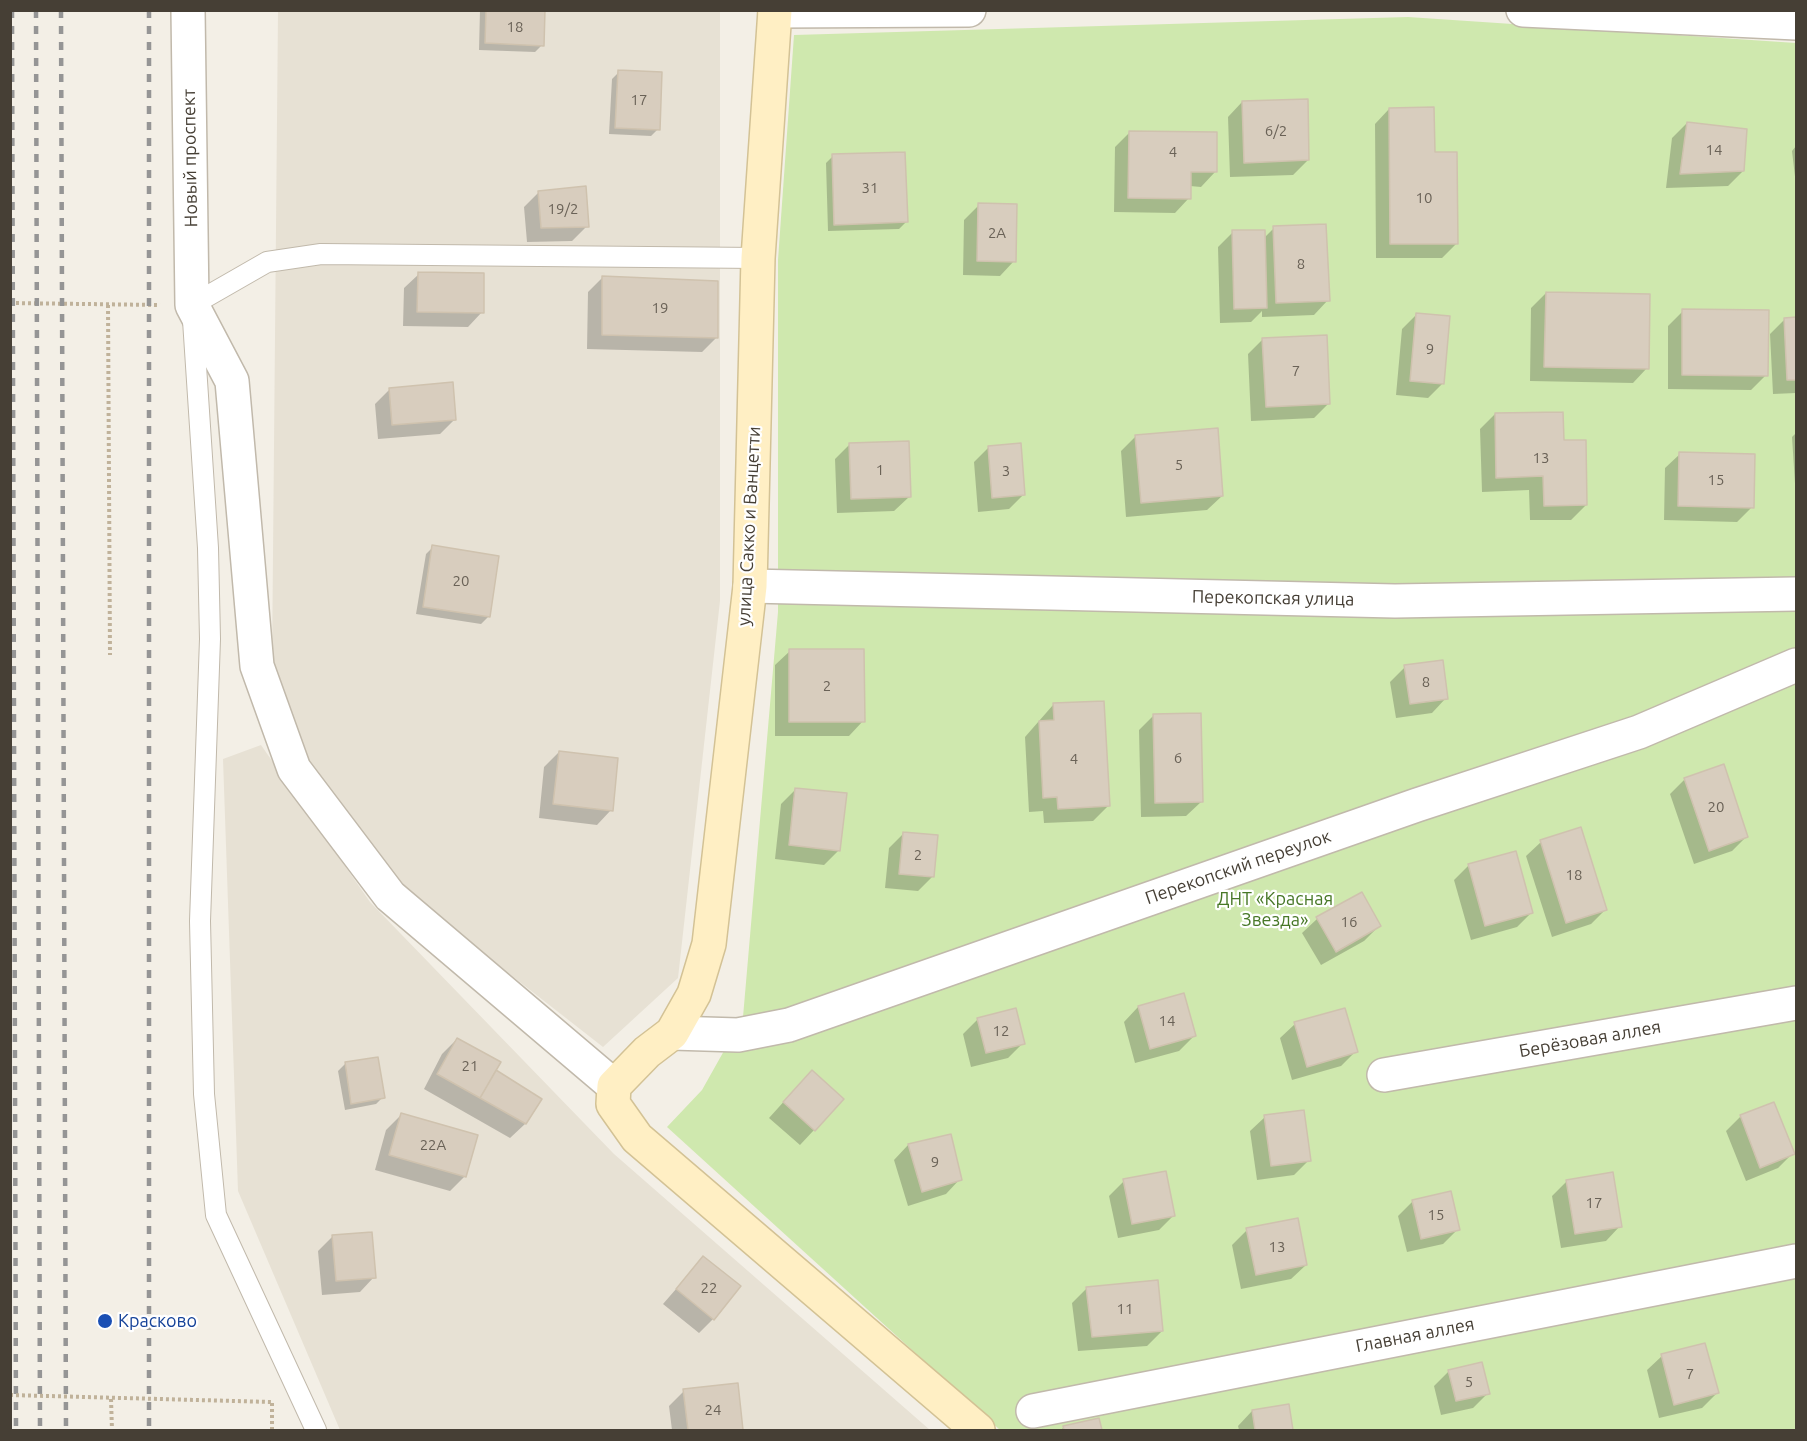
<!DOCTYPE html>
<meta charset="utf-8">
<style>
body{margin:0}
#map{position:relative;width:1807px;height:1441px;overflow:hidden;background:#f3efe6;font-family:Ubuntu,sans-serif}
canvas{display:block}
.frame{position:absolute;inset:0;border:12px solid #463f35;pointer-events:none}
</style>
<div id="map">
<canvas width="1807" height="1441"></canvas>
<div class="frame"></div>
</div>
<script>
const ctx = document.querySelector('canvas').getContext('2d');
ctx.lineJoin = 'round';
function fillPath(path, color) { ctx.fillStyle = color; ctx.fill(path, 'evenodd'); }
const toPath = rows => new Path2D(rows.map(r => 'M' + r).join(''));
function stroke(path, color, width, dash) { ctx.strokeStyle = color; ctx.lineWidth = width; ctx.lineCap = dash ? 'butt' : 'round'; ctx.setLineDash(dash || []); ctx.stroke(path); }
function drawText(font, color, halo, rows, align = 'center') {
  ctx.font = font + ' Ubuntu,sans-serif'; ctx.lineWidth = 4.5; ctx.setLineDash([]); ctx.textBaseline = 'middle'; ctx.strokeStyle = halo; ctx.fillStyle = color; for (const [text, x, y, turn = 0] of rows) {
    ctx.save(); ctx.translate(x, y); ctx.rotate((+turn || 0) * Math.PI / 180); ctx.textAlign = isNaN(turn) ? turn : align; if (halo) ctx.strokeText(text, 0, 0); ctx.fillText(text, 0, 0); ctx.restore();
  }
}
fillPath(toPath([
 [278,11,720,11,720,601,678,978,603,1047,397,886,303,765,272,663],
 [261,745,370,902,614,1154,930,1430,340,1430,238,1191,223,759]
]), '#e7e1d4');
fillPath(toPath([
 [1408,17,1796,43,1796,1430,1000,1430,667,1127,702,1090,743,1017,778,612,778,260,794,35]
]), '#cfe8ae');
fillPath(toPath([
 [480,10,544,10,542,45,535,52,479,50],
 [619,72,658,129,651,136,609,134,612,79],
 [1242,102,1308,160,1293,175,1230,177,1228,117],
 [1389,109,1433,153,1457,243,1442,258,1376,258,1375,124],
 [1687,123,1743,171,1728,186,1666,188,1672,138],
 [1130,132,1215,172,1201,187,1190,186,1189,198,1175,213,1114,212,1115,147],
 [1796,146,1796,185,1792,151],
 [833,156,906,222,899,229,828,231,826,163],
 [539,192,587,226,572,241,527,242,524,207],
 [979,205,1014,261,1000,276,963,275,964,220],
 [1274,228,1328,300,1314,315,1262,317,1262,311,1251,322,1220,323,1218,247,1233,232,1264,238],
 [419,274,482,312,468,327,403,326,404,288],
 [603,277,717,337,702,352,587,349,588,292],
 [1546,293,1647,368,1633,383,1530,381,1531,308],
 [1683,311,1766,375,1751,390,1668,389,1668,326],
 [1416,315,1443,383,1428,398,1396,395,1402,329],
 [1785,319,1796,319,1796,393,1773,394,1770,334],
 [1263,339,1329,403,1314,418,1251,421,1248,354],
 [390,389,455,419,440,434,378,439,375,404],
 [1495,414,1562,442,1586,505,1571,520,1530,520,1529,490,1482,492,1480,429],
 [1796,433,1796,499,1792,437],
 [1136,436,1222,496,1207,510,1126,517,1121,451],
 [850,444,909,497,894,511,837,513,835,459],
 [988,448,1023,495,1009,509,978,512,974,462],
 [1680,454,1752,507,1737,522,1664,520,1665,468],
 [433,547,488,617,481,624,416,614,426,554],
 [790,651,863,721,849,736,775,736,775,665],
 [1405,667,1446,698,1432,713,1396,718,1390,682],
 [1053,705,1108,806,1093,821,1044,823,1043,811,1029,812,1025,737],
 [1154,715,1201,802,1186,816,1141,817,1139,730],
 [559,752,611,810,597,825,539,818,544,767],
 [1685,779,1747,836,1732,851,1694,864,1670,794],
 [796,789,839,850,824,865,775,859,781,804],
 [903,834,933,876,918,891,885,888,889,848],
 [1541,842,1605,910,1591,924,1552,937,1526,856],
 [1469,865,1532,912,1517,927,1471,940,1454,880],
 [1317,919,1379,926,1364,941,1321,965,1302,933],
 [1138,1007,1194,1036,1179,1051,1135,1063,1124,1022],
 [978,1019,1023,1043,1008,1058,971,1067,963,1034],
 [1295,1024,1356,1051,1341,1066,1292,1080,1280,1038],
 [457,1039,494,1070,540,1099,525,1124,510,1138,424,1089,442,1054],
 [345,1064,383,1097,376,1104,345,1110,338,1071],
 [797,1087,842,1100,800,1145,769,1118],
 [401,1115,465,1176,450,1191,375,1170,386,1130],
 [1741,1116,1793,1153,1778,1168,1746,1181,1726,1131],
 [1265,1117,1309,1160,1294,1175,1257,1180,1250,1131],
 [908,1145,960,1179,946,1194,908,1206,894,1160],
 [1124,1181,1174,1215,1159,1230,1118,1238,1109,1196],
 [1567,1181,1620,1226,1606,1241,1561,1248,1552,1196],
 [1413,1201,1458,1229,1443,1244,1407,1252,1398,1216],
 [1247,1230,1306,1265,1291,1279,1241,1289,1232,1245],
 [333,1236,374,1277,360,1292,322,1295,318,1251],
 [703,1258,713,1319,699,1333,663,1304],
 [1087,1288,1162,1331,1147,1346,1078,1351,1072,1303],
 [1662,1356,1717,1393,1702,1408,1659,1418,1647,1370],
 [1449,1371,1488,1393,1473,1408,1441,1415,1434,1386],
 [737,1385,742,1430,672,1430,669,1406,684,1391],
 [1288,1406,1291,1430,1239,1430,1238,1426,1252,1411],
 [1098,1420,1100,1430,1061,1430,1064,1427]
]), '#0003');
const building = toPath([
 [486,10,545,10,544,46,485,43,486,10],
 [618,70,662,72,660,130,615,128,618,70],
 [1308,99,1309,160,1244,163,1242,101,1308,99],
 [1434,107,1435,152,1457,152,1458,244,1390,244,1389,108,1434,107],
 [1687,122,1747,129,1744,171,1680,174,1687,122],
 [1129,131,1217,132,1217,172,1191,172,1191,199,1128,198,1129,131],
 [905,152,908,222,834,225,832,154,905,152],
 [586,186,589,227,541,228,538,191,586,186],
 [978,203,1017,204,1016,262,977,261,978,203],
 [1326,224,1330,301,1276,303,1273,226,1326,224],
 [1232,230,1265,230,1267,308,1234,309,1232,230],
 [418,272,484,273,484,313,417,312,418,272],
 [602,276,718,281,718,338,602,335,602,276],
 [1546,292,1650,294,1649,369,1544,367,1546,292],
 [1682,309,1769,310,1768,376,1682,375,1682,309],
 [1416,313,1450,316,1444,384,1410,381,1416,313],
 [1796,317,1796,380,1787,380,1784,318,1796,317],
 [1327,335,1330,404,1266,407,1262,338,1327,335],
 [453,382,456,420,392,425,389,388,453,382],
 [1563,412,1564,440,1586,440,1587,505,1544,506,1543,476,1496,478,1495,413,1563,412],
 [1218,428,1223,496,1141,503,1135,435,1218,428],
 [909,441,911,497,851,499,849,443,909,441],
 [1021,443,1025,495,992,498,988,446,1021,443],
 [1679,452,1755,454,1754,508,1678,506,1679,452],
 [432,545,499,556,490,617,423,607,432,545],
 [789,649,864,649,865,722,789,722,789,649],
 [1443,660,1448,699,1410,704,1404,665,1443,660],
 [1104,701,1110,806,1058,809,1057,797,1043,798,1039,721,1054,720,1053,703,1104,701],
 [1201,713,1203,802,1155,803,1153,714,1201,713],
 [559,751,618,758,613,811,553,804,559,751],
 [1724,764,1748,837,1709,851,1684,778,1724,764],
 [795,788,847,793,840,851,789,845,795,788],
 [1581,827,1607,910,1566,923,1540,840,1581,827],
 [903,832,938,835,934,877,899,874,903,832],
 [1516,851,1533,913,1485,926,1468,864,1516,851],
 [1362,892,1381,926,1336,952,1316,917,1362,892],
 [1184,993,1196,1036,1150,1049,1138,1006,1184,993],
 [1016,1008,1025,1044,986,1053,977,1018,1016,1008],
 [1345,1008,1358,1052,1307,1067,1294,1022,1345,1008],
 [457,1038,501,1062,480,1098,437,1074,457,1038],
 [378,1057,385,1098,351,1104,345,1062,378,1057],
 [496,1070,542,1099,526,1124,480,1098,496,1070],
 [812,1070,844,1099,815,1131,783,1102,812,1070],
 [1774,1102,1795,1154,1760,1168,1740,1115,1774,1102],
 [1304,1110,1311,1161,1271,1166,1264,1115,1304,1110],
 [401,1113,478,1135,466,1177,389,1155,401,1113],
 [951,1134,962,1180,922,1192,908,1144,951,1134],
 [1166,1171,1175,1216,1132,1224,1123,1179,1166,1171],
 [1613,1172,1622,1227,1575,1234,1566,1180,1613,1172],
 [1451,1191,1460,1230,1421,1239,1412,1200,1451,1191],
 [1298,1218,1307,1265,1256,1275,1246,1228,1298,1218],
 [372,1232,376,1278,336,1281,332,1235,372,1232],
 [703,1256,741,1286,714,1320,676,1289,703,1256],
 [1158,1280,1163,1331,1092,1337,1086,1287,1158,1280],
 [1705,1343,1719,1393,1674,1405,1661,1354,1705,1343],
 [1482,1362,1490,1394,1456,1401,1448,1370,1482,1362],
 [738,1383,743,1430,688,1430,683,1389,738,1383],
 [1289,1404,1293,1430,1255,1430,1252,1410,1289,1404],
 [1099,1418,1102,1430,1064,1430,1063,1426,1099,1418]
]);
fillPath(building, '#d8cdbe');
stroke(building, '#cfc2ae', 1.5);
const service = toPath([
 [316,1430,216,1215,204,1094,200,921,210,639,208,548,192,305,267,262,321,254,758,258]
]);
const minor = toPath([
 [188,10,192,305,232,381,257,666,294,769,390,896,614,1086],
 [1523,10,1796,23],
 [775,11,969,10],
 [750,586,1395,601,1796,594],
 [672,1033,738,1035,789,1025,1417,805,1639,732,1796,665],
 [1384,1075,1796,1003],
 [1033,1411,1796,1261]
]);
const secondary = toPath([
 [775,10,758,258,750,586,709,944,694,994,672,1033,647,1052,614,1086,613,1104,637,1138,978,1430]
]);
stroke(service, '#c1b9ab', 22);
stroke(minor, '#c1b9ab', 36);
stroke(secondary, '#d3c295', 36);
stroke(toPath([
 [10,303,160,305],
 [108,305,110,655],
 [111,1399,112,1430],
 [272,1430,272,1401]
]), '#c0b29a', 4, [3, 3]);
stroke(service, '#fff', 20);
stroke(minor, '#fff', 33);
stroke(secondary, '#ffefc4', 33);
stroke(toPath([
 [12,10,16,1430],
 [36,10,40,1430],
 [61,10,66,1430],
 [149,10,149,1430]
]), '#959595', 4.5, [8, 8]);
stroke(toPath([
 [10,1395,272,1402]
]), '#c0b29a', 4, [3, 3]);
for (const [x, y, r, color] of [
 [105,1321,8,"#1a4fb4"]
]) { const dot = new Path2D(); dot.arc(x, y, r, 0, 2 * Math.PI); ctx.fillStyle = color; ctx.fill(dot); stroke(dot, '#fff', 2); }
drawText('15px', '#6a6257', null, [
 ["18",515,27],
 ["17",639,100],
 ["6/2",1276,131],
 ["14",1714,150],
 ["4",1173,152],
 ["31",870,188],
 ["10",1424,198],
 ["19/2",563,209],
 ["2А",997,233],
 ["8",1301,264],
 ["19",660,308],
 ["9",1430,349],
 ["7",1296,371],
 ["13",1541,458],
 ["5",1179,465],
 ["1",880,470],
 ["3",1006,471],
 ["15",1716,480],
 ["20",461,581],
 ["8",1426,682],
 ["2",827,686],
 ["6",1178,758],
 ["4",1074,759],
 ["20",1716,807],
 ["2",918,855],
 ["18",1574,875],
 ["16",1349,922],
 ["14",1167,1021],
 ["12",1001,1031],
 ["21",470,1066],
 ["22А",433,1145],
 ["9",935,1162],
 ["17",1594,1203],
 ["15",1436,1215],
 ["13",1277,1247],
 ["22",709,1288],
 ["11",1125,1309],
 ["7",1690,1374],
 ["5",1469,1382],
 ["24",713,1410]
]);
drawText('18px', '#463f35', '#fff', [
 ["Новый проспект",190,158,-91],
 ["улица Сакко и Ванцетти",749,526,-87],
 ["Перекопская улица",1273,598,1],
 ["Перекопский переулок",1238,867,-19],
 ["Берёзовая аллея",1590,1039,-10],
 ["Главная аллея",1415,1335,-11]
]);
drawText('18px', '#487828', '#fff', [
 ["ДНТ «Красная",1275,899],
 ["Звезда»",1275,920]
]);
drawText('18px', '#164399', '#fff', [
 ["Красково",118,1321]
], 'left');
</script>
